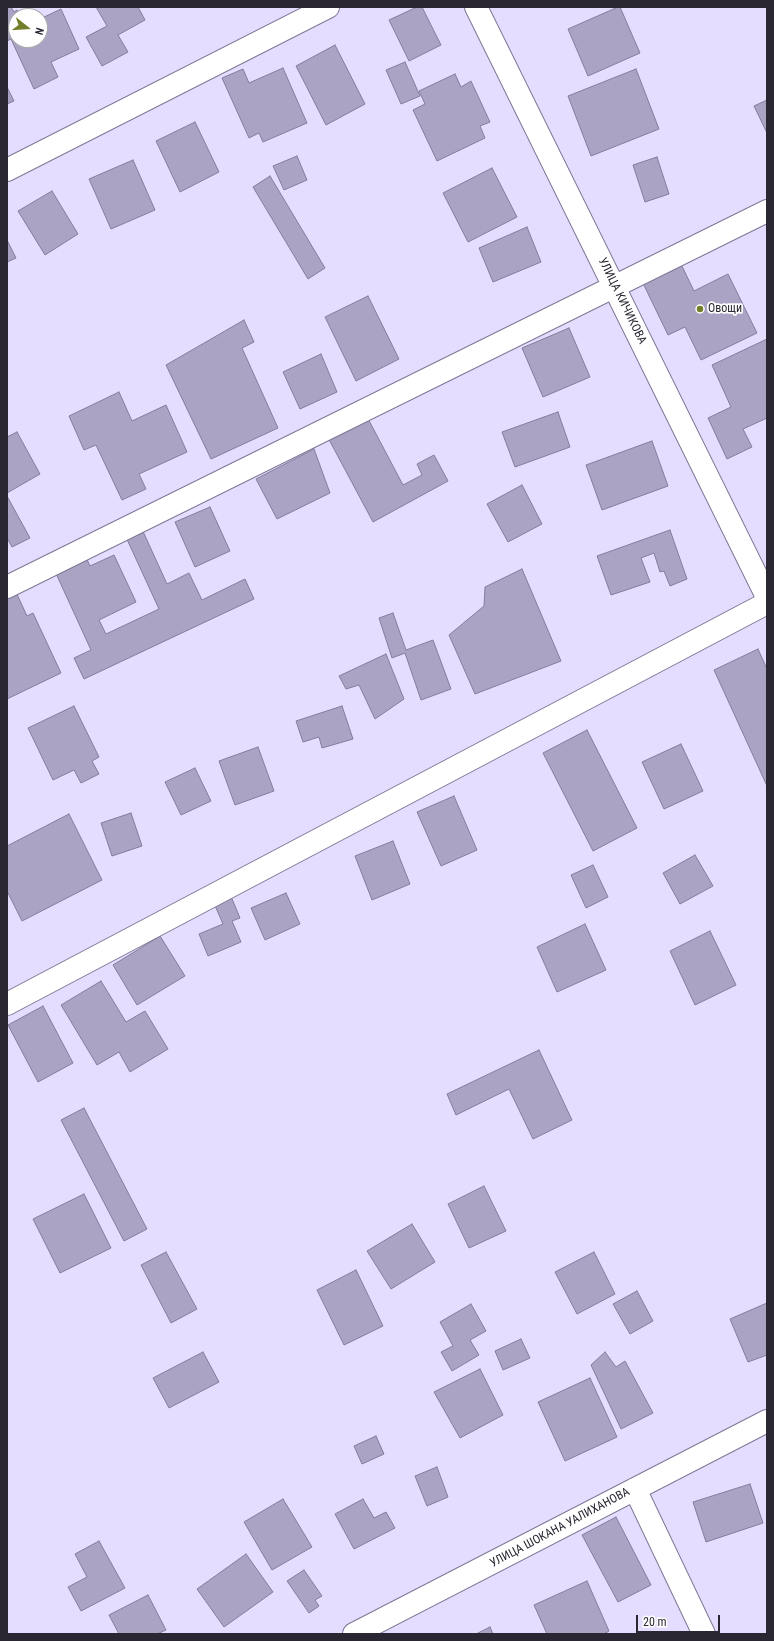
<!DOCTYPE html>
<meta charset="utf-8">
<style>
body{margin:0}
#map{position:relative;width:774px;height:1641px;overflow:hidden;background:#e5ddff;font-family:"Roboto Condensed",sans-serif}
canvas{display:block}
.frame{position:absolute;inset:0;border:8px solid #2a2733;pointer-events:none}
.north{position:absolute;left:8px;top:8px;width:40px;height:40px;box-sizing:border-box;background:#fff;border:1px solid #aaa9ad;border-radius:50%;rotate:107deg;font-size:11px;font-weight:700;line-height:16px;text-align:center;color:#2a2733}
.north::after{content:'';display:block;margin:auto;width:14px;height:18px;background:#747f2b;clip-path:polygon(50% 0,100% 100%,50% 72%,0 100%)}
.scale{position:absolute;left:636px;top:1615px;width:84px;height:18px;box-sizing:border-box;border:2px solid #2a2733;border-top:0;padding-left:5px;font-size:12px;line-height:14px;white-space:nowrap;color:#2a2733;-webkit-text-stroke:3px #fff;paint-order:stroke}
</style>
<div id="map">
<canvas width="774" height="1641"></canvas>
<div class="frame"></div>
<div class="north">N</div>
<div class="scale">20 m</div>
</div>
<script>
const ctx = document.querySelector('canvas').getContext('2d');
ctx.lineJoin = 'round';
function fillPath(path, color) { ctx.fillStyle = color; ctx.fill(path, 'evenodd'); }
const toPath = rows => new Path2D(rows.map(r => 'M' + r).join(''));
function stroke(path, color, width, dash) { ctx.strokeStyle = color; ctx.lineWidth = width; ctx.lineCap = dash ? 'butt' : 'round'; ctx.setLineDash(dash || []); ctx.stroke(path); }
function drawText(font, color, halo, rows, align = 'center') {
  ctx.font = font + ' "Roboto Condensed",sans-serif'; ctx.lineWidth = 3.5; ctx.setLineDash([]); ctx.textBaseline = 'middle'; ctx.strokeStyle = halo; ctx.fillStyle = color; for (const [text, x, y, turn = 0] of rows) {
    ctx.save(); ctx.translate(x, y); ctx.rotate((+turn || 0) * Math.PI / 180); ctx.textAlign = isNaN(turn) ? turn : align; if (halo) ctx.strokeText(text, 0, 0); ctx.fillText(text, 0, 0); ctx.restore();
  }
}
const building = toPath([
 [7,7,11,7,14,12,17,10,20,16,16,16,16,40,40,40,40,19,61,9,79,49,51,62,58,77,34,89,11,39,7,41,7,7],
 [96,7,138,7,145,20,118,35,128,52,102,66,86,37,107,26,96,7],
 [417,7,422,7,441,45,409,61,389,20,417,7],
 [618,7,620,7,640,53,588,76,568,29,618,7],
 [335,45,365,104,326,125,296,66,335,45],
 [405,62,420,96,401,104,386,70,405,62],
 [283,68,307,123,263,142,259,133,249,138,222,78,243,69,249,83,283,68],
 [636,69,659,129,591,156,568,96,636,69],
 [455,74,461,87,471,81,490,122,480,126,485,138,437,161,413,110,425,104,419,91,455,74],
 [7,87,14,101,7,104,7,87],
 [767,100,767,133,754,106,767,100],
 [195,122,219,172,180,192,156,141,195,122],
 [297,156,307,180,284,190,273,166,297,156],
 [657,157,669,194,645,202,633,165,657,157],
 [133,160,155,210,111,229,89,179,133,160],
 [492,168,517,217,468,242,443,193,492,168],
 [270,176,325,268,308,279,253,187,270,176],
 [52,191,78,234,45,255,18,211,52,191],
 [527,227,541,262,493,282,479,248,527,227],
 [7,240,16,258,7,262,7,240],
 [679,260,694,291,728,274,757,333,701,360,685,327,668,335,641,279,679,260],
 [368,296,399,359,356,381,325,317,368,296],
 [244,320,254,342,242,348,278,428,211,459,166,365,244,320],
 [569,328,590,377,543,397,522,348,569,328],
 [767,339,767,418,743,429,752,447,727,459,708,418,731,407,712,365,767,339],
 [321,354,337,392,300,409,283,372,321,354],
 [119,392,132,421,166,405,187,452,139,474,146,489,122,500,96,445,84,450,69,416,119,392],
 [558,412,570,447,515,467,502,432,558,412],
 [365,413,403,485,422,475,417,464,434,455,448,481,373,522,326,434,365,413],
 [17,432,40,474,7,493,7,437,17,432],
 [652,441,668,486,602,510,586,465,652,441],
 [314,449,330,493,277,519,256,479,314,449],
 [522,485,542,524,508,542,487,504,522,485],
 [7,496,30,538,12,547,7,538,7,496],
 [210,507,230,551,195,567,175,522,210,507],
 [141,527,167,584,189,573,202,600,245,579,254,599,84,679,74,658,91,650,53,567,84,553,90,566,114,555,136,602,99,620,106,634,159,609,125,535,141,527],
 [670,530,687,579,670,586,664,571,660,572,654,553,641,558,650,582,611,595,597,556,670,530],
 [522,569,561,661,475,694,449,635,484,606,485,587,522,569],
 [15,590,27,616,33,613,61,673,7,699,7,594,15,590],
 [393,613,406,650,433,640,451,689,421,700,405,653,392,658,379,618,393,613],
 [758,649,767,669,767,786,714,670,758,649],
 [386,654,404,699,375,719,359,685,346,689,339,676,386,654],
 [74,706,99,757,92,761,99,774,81,783,74,770,53,780,28,728,74,706],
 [342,706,353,739,322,748,319,737,303,742,296,721,342,706],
 [587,730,637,828,593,851,543,753,587,730],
 [681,744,703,791,664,809,642,762,681,744],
 [258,747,274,791,235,805,219,761,258,747],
 [195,768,211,801,181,815,165,782,195,768],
 [454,796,477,850,441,866,417,812,454,796],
 [131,813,142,846,112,856,101,823,131,813],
 [69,814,102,880,22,921,7,891,7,846,69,814],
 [393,841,410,884,372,900,355,856,393,841],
 [695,855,713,886,680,904,663,873,695,855],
 [593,865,608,897,586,908,571,875,593,865],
 [286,893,300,924,265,940,251,908,286,893],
 [230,894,240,918,232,921,241,942,208,956,199,934,223,924,213,901,230,894],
 [585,924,606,970,557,992,537,947,585,924],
 [710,931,736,985,695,1005,670,951,710,931],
 [160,936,185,976,137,1005,113,965,160,936],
 [101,981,126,1022,145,1011,168,1049,130,1072,119,1052,97,1065,61,1005,101,981],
 [43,1006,73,1063,38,1082,8,1025,43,1006],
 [539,1050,572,1120,533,1139,509,1089,456,1115,447,1094,539,1050],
 [84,1108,147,1229,124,1241,61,1120,84,1108],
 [484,1186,506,1231,469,1248,448,1204,484,1186],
 [84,1194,111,1248,60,1273,33,1219,84,1194],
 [412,1224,435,1262,391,1289,367,1251,412,1224],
 [166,1252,197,1309,171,1323,141,1265,166,1252],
 [594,1252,615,1294,577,1314,555,1272,594,1252],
 [356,1270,383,1326,344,1345,317,1290,356,1270],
 [637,1291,653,1321,630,1334,613,1304,637,1291],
 [767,1303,767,1355,748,1362,730,1319,767,1303],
 [471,1304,486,1331,470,1340,479,1355,452,1371,441,1352,453,1346,440,1322,471,1304],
 [521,1339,530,1358,503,1370,495,1351,521,1339],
 [203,1352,219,1382,169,1408,153,1378,203,1352],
 [605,1352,616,1367,625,1361,653,1413,621,1429,591,1365,605,1352],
 [480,1369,503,1415,460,1438,434,1392,480,1369],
 [590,1378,617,1437,565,1461,538,1402,590,1378],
 [376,1436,384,1454,362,1464,354,1446,376,1436],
 [437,1467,448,1497,427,1506,415,1476,437,1467],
 [750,1484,763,1523,706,1542,693,1502,750,1484],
 [283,1499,312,1547,272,1570,244,1522,283,1499],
 [363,1499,374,1518,386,1512,395,1528,354,1549,335,1514,363,1499],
 [616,1517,651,1585,618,1602,582,1535,616,1517],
 [99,1541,125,1588,81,1611,68,1587,87,1577,75,1554,99,1541],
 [246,1554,273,1592,224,1627,197,1589,246,1554],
 [304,1570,322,1596,315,1600,319,1606,309,1613,287,1581,304,1570],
 [587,1581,609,1631,604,1634,547,1634,534,1605,587,1581],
 [148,1595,166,1630,157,1634,119,1634,109,1615,148,1595],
 [490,1627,493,1634,476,1634,490,1627]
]);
fillPath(building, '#aba3c3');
stroke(building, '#847c9b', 1);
const minor = toPath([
 [476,7,767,597],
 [7,170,328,7],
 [7,587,767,211],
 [7,1004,767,603],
 [635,1489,704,1634],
 [354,1634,767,1421]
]);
stroke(minor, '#7f7795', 24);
stroke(minor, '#fff', 22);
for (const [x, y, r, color] of [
 [700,309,4,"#747f2b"]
]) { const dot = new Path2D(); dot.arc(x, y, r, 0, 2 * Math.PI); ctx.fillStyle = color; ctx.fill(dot); stroke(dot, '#fff', 1.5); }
drawText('12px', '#2a2733', '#fff', [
 ["УЛИЦА КИЧИКОВА",622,301,64],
 ["УЛИЦА ШОКАНА УАЛИХАНОВА",560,1528,-28]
]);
drawText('12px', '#2a2733', '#fff', [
 ["Овощи",708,309]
], 'left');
</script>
